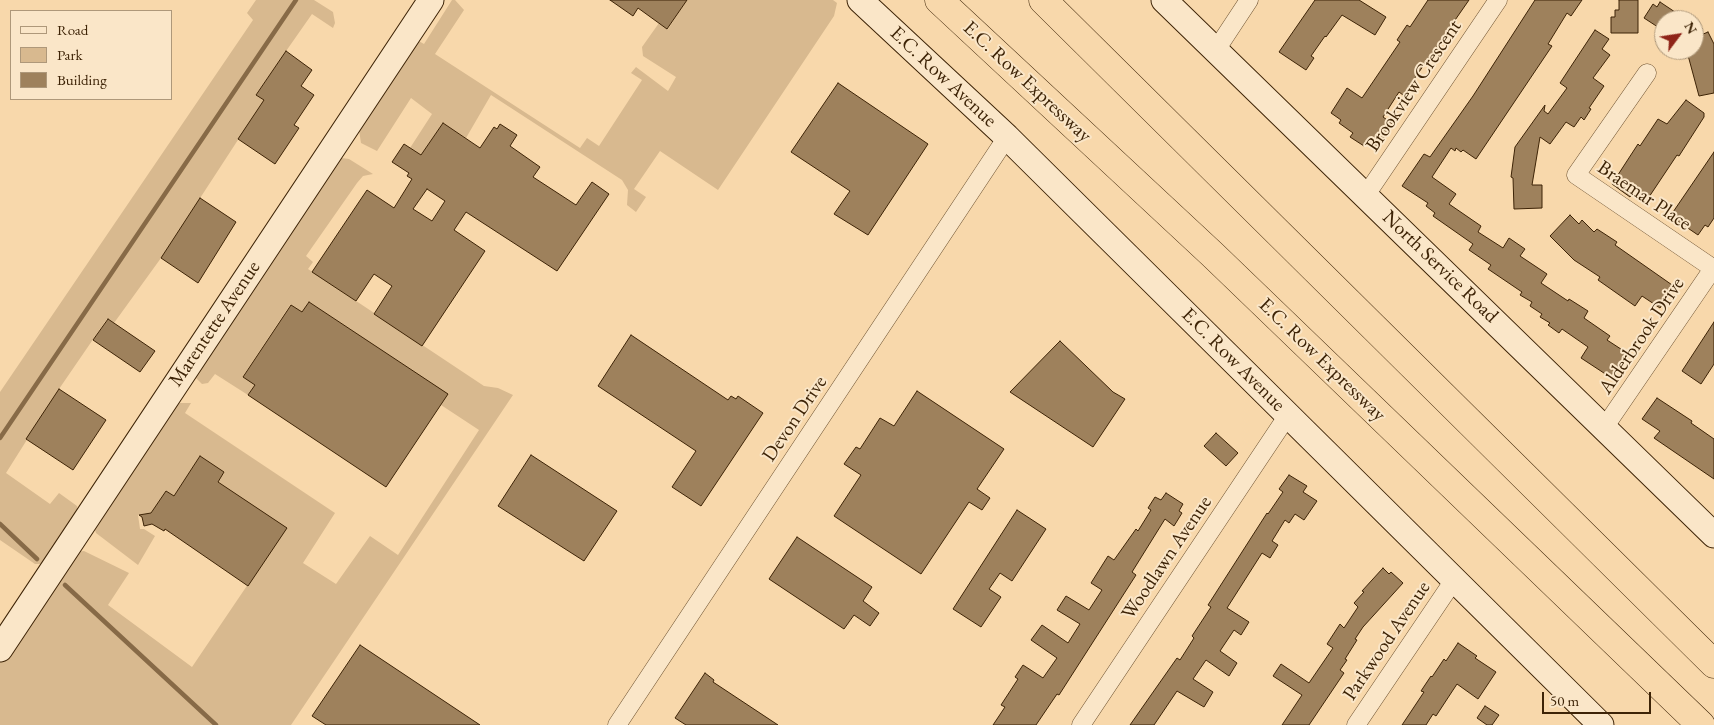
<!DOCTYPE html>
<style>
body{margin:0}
#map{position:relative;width:1714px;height:725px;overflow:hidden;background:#f8d8ab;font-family:"EB Garamond",serif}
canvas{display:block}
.legend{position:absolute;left:10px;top:10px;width:162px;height:90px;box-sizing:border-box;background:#fae6c8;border:1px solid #ae987a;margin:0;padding:6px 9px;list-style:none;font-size:15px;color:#3d2306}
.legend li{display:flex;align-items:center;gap:10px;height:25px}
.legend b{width:25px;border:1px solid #ae987a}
.north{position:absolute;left:1654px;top:10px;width:50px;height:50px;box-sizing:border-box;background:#fae6c8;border:1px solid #ae987a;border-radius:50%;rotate:59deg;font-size:14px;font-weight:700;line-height:20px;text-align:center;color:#3d2306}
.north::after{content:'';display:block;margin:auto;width:18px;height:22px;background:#8f2418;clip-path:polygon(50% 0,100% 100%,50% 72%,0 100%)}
.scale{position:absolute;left:1542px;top:692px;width:109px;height:22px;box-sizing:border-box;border:2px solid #3d2306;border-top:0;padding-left:6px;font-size:15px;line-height:18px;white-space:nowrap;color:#3d2306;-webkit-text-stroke:4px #fae6c8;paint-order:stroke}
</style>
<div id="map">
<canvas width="1714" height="725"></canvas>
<ul class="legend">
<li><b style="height:6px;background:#fae6c8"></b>Road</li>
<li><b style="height:14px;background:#d8b98f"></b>Park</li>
<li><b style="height:14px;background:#9e815c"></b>Building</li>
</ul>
<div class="north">N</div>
<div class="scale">50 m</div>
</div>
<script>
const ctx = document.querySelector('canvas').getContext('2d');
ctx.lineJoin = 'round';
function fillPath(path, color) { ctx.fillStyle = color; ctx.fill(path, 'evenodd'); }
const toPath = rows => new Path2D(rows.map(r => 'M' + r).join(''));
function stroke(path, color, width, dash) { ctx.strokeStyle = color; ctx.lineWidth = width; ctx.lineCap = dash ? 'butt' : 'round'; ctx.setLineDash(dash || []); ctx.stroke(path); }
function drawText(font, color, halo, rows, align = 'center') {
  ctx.font = font + ' "EB Garamond",serif'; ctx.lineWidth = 4; ctx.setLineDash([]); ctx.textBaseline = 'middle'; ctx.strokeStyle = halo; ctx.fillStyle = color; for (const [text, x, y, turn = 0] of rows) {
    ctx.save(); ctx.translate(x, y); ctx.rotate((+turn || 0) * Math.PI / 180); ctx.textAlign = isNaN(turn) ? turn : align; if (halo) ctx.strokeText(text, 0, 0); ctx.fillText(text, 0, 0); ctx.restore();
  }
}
fillPath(toPath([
 [256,0,314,0,333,12,335,23,333,28,312,14,256,94,264,100,161,258,114,323,107,319,59,389,6,473,50,504,59,493,77,506,79,515,47,564,35,564,0,540,0,392,253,20,247,13],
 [452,0,455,0,464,10,435,54,580,148,587,138,599,146,642,80,631,73,636,67,668,91,676,77,643,56,642,47,659,23,668,29,687,0,833,0,837,3,834,16,718,190,660,151,634,189,646,197,636,212,627,205,628,190,622,180,491,95,466,138,443,123,421,155,410,148,432,114,411,98,377,151,361,143,359,130,417,40,424,44],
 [334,157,349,159,373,174,363,176,357,183,306,256,313,262,308,269,484,386,498,388,513,395,291,725,0,725,0,662,73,552,84,551,129,573,108,605,192,667,286,528,218,482,224,472,200,456,174,496,166,491,151,513,138,515,140,529,144,529,155,536,138,565,96,533,93,523,172,403,191,403,185,413,335,513,303,563,336,584,370,536,398,555,479,430,441,405,447,394,309,302,302,312,290,305,243,376,255,385,248,395,215,374,208,383,202,384,196,378,199,362]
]), '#d8b98f');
stroke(toPath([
 [0,438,296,0],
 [0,524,37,559],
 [65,585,216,725]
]), '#876a47', 4.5);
const building = toPath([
 [610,0,687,0,667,29,638,8,633,16,610,0],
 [1315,0,1359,0,1386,17,1375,35,1342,15,1326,37,1325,36,1311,56,1314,58,1306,70,1279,52,1315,0],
 [1428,0,1469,0,1403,95,1399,92,1383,117,1393,124,1377,148,1367,142,1364,146,1350,137,1353,133,1339,123,1341,120,1331,113,1347,88,1362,98,1400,42,1397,40,1407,25,1410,27,1428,0],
 [1535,0,1582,0,1571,16,1567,13,1548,44,1552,46,1476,159,1463,150,1461,152,1456,148,1455,151,1451,148,1432,177,1456,194,1449,204,1481,226,1478,232,1503,248,1509,238,1525,249,1520,256,1547,274,1541,283,1568,301,1569,299,1588,311,1584,318,1610,336,1607,340,1627,353,1610,377,1581,358,1588,347,1562,329,1559,333,1548,325,1550,323,1540,317,1542,314,1530,306,1532,302,1520,295,1522,292,1488,269,1491,265,1469,250,1473,244,1433,216,1435,213,1426,206,1428,203,1402,186,1424,154,1430,157,1473,96,1535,0],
 [1619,0,1638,0,1638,33,1611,33,1611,17,1615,17,1615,10,1619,10,1619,0],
 [1660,2,1687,20,1664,20,1664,31,1644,18,1653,4,1657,7,1660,2],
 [1595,30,1609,39,1602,49,1610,55,1593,78,1604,86,1589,108,1591,109,1584,120,1581,117,1574,127,1566,122,1550,144,1540,137,1532,185,1542,185,1542,208,1514,209,1513,178,1511,177,1515,147,1545,105,1544,111,1548,114,1567,88,1560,83,1595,30],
 [1708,32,1714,44,1714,93,1699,96,1689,59,1685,50,1694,50,1694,38,1708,32],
 [286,51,312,70,301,86,314,95,294,125,299,128,275,164,238,139,264,100,256,95,286,51],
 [838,83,928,144,868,235,834,214,850,191,791,152,838,83],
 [1686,100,1704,113,1704,117,1679,156,1677,155,1645,203,1632,194,1630,197,1612,184,1638,144,1640,146,1658,119,1667,124,1686,100],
 [443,123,480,148,494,127,497,129,500,124,517,135,510,146,540,167,533,177,576,205,592,182,609,194,557,271,466,212,454,230,485,251,422,346,374,314,392,286,374,274,356,301,312,272,367,190,394,208,412,179,407,176,409,173,392,162,404,144,421,155,443,123],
 [427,189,445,201,432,221,413,209,427,189],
 [1714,152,1714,218,1708,227,1705,225,1698,235,1673,218,1673,217,1671,215,1714,152],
 [200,198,236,222,198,283,161,258,200,198],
 [1570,215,1579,224,1582,220,1594,232,1597,229,1617,242,1615,245,1675,287,1660,308,1642,296,1635,306,1598,280,1600,277,1574,260,1550,236,1570,215],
 [309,302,448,394,386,487,248,395,255,385,243,377,291,305,302,312,309,302],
 [108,319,155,351,140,372,93,340,108,319],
 [1714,322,1714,364,1701,384,1682,371,1714,322],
 [631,335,728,400,731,396,736,399,738,396,763,413,701,506,672,487,696,451,598,386,631,335],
 [1060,341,1113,392,1125,399,1093,447,1010,392,1060,341],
 [59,389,106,420,73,470,26,439,59,389],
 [917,391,1004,449,977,489,990,498,982,510,969,502,921,574,834,516,861,475,844,464,856,447,860,449,880,418,894,426,917,391],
 [1657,398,1692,421,1691,423,1714,439,1714,479,1654,438,1660,431,1642,419,1657,398],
 [1216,433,1238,453,1226,466,1204,446,1216,433],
 [531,455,617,511,584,561,498,506,531,455],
 [200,456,224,472,218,482,287,528,248,586,165,529,164,531,152,524,144,526,142,517,139,515,151,513,166,491,174,496,200,456],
 [1289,475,1307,486,1303,492,1317,501,1304,520,1295,514,1289,523,1285,520,1272,541,1278,545,1270,558,1262,553,1227,608,1249,622,1241,635,1234,630,1220,651,1237,663,1229,676,1206,660,1193,679,1213,692,1204,707,1177,691,1154,725,1130,725,1177,658,1180,660,1194,638,1192,636,1211,607,1208,605,1267,513,1268,514,1283,492,1279,489,1289,475],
 [1166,493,1183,504,1179,511,1182,513,1174,526,1165,519,1132,572,1136,575,1059,695,1057,694,1036,725,993,725,1005,707,1001,705,1018,679,1015,677,1023,665,1043,678,1057,658,1031,640,1042,625,1068,643,1080,624,1057,610,1066,596,1089,610,1102,590,1091,583,1108,556,1114,560,1136,529,1138,531,1151,510,1148,508,1155,497,1161,500,1166,493],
 [1017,510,1046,529,1012,581,1000,573,989,589,1001,597,981,627,953,609,1017,510],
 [797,537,872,587,863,601,879,613,870,626,854,615,844,629,769,579,797,537],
 [1383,568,1389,574,1391,572,1403,583,1363,627,1355,639,1357,640,1345,659,1347,660,1340,670,1344,673,1309,725,1282,725,1302,695,1273,676,1281,664,1309,683,1333,648,1327,644,1340,624,1344,628,1358,607,1354,603,1364,592,1362,591,1383,568],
 [1458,643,1477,656,1475,658,1496,672,1478,699,1457,684,1436,716,1433,714,1426,725,1402,725,1424,692,1421,691,1431,676,1432,677,1444,659,1446,661,1458,643],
 [360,645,480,725,326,725,312,716,360,645],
 [705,673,714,680,713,682,778,725,686,725,675,718,705,673],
 [1485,706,1499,715,1492,725,1487,725,1477,718,1485,706]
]);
fillPath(building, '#9e815c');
stroke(building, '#3d2306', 1);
const street = toPath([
 [1216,50,1249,0],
 [1647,73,1576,175,1714,269],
 [1366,195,1498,0],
 [1604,428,1714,267],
 [617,725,1007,137],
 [1081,725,1288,415],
 [1356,725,1454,580]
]);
const secondary = toPath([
 [860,0,1007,137,1601,725],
 [1164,0,1714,535],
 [0,649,431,0]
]);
const highway = toPath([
 [939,0,1213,255,1701,725],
 [1043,0,1714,664]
]);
stroke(street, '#6c502f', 19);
stroke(secondary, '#3d2306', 27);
stroke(highway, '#3d2306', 29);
stroke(street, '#fae6c8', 18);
stroke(secondary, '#fae6c8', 25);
stroke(highway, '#f8d8ab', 28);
drawText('20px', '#3d2306', '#fae6c8', [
 ["E.C. Row Avenue",943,77,43],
 ["E.C. Row Expressway",1027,82,43],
 ["Brookview Crescent",1414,86,-56],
 ["Braemar Place",1644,196,34],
 ["North Service Road",1440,267,44],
 ["Marentette Avenue",215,324,-56],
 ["Alderbrook Drive",1642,336,-56],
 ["E.C. Row Avenue",1233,360,45],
 ["E.C. Row Expressway",1322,360,44],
 ["Devon Drive",795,419,-56],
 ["Woodlawn Avenue",1167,558,-56],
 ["Parkwood Avenue",1387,641,-56]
]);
</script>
